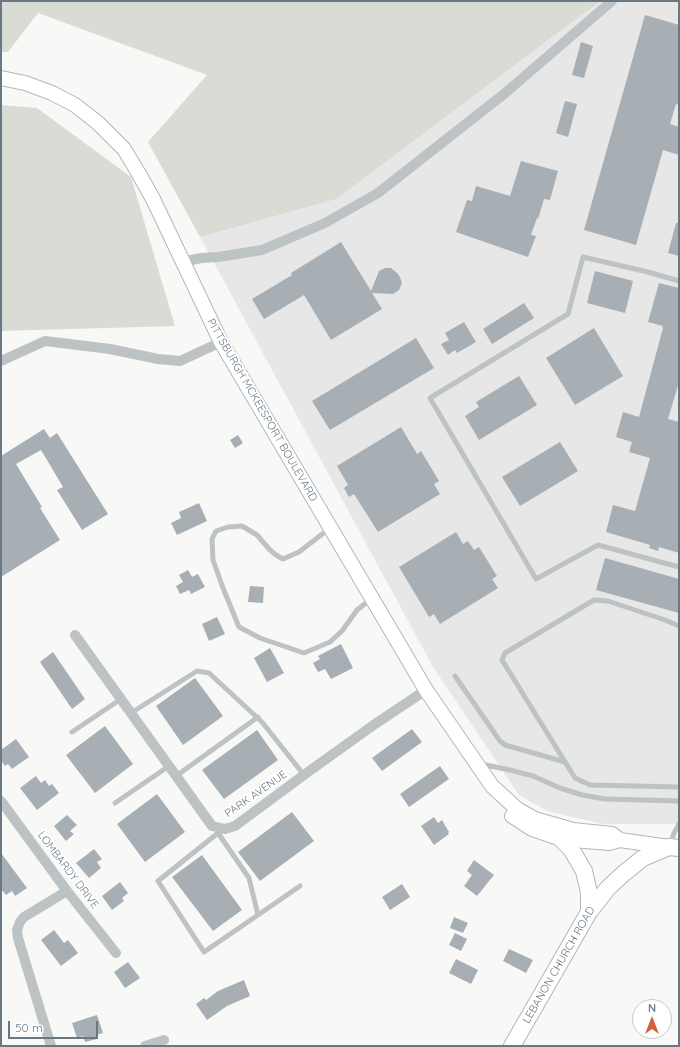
<!DOCTYPE html>
<style>
body{margin:0}
#map{position:relative;width:680px;height:1047px;overflow:hidden;background:#f8f8f6;font-family:Quicksand,sans-serif}
canvas{display:block}
.frame{position:absolute;inset:0;border:2px solid #6a7884;pointer-events:none}
.north{position:absolute;left:632px;top:999px;width:40px;height:40px;box-sizing:border-box;background:#fff;border:1px solid #c3c9ce;border-radius:50%;rotate:0deg;font-size:11px;font-weight:700;line-height:16px;text-align:center;color:#6a7884}
.north::after{content:'';display:block;margin:auto;width:14px;height:18px;background:#d45e3a;clip-path:polygon(50% 0,100% 100%,50% 72%,0 100%)}
.scale{position:absolute;left:8px;top:1021px;width:90px;height:18px;box-sizing:border-box;border:2px solid #6a7884;border-top:0;padding-left:5px;font-size:12px;line-height:14px;white-space:nowrap;color:#6a7884;-webkit-text-stroke:3px #fff;paint-order:stroke}
</style>
<div id="map">
<canvas width="680" height="1047"></canvas>
<div class="frame"></div>
<div class="north">N</div>
<div class="scale">50 m</div>
</div>
<script>
const ctx = document.querySelector('canvas').getContext('2d');
ctx.lineJoin = 'round';
function fillPath(path, color) { ctx.fillStyle = color; ctx.fill(path, 'evenodd'); }
const toPath = rows => new Path2D(rows.map(r => 'M' + r).join(''));
function stroke(path, color, width, dash) { ctx.strokeStyle = color; ctx.lineWidth = width; ctx.lineCap = dash ? 'butt' : 'round'; ctx.setLineDash(dash || []); ctx.stroke(path); }
function drawText(font, color, halo, rows, align = 'center') {
  ctx.font = font + ' Quicksand,sans-serif'; ctx.lineWidth = 4; ctx.setLineDash([]); ctx.textBaseline = 'middle'; ctx.strokeStyle = halo; ctx.fillStyle = color; for (const [text, x, y, turn = 0] of rows) {
    ctx.save(); ctx.translate(x, y); ctx.rotate((+turn || 0) * Math.PI / 180); ctx.textAlign = isNaN(turn) ? turn : align; if (halo) ctx.strokeText(text, 0, 0); ctx.fillText(text, 0, 0); ctx.restore();
  }
}
fillPath(toPath([
 [601,1,679,1,679,824,602,824,547,811,519,795,433,667,200,237,337,199,555,35]
]), '#e6e7e6');
fillPath(toPath([
 [1,1,601,1,555,35,337,199,200,237,148,142,207,75,38,13,8,52,1,52],
 [1,105,37,108,131,177,175,326,1,331]
]), '#d8dcd5');
fillPath(toPath([
 [645,15,679,25,679,105,676,104,670,124,679,127,679,155,663,150,636,245,584,230],
 [581,42,593,46,584,78,572,75],
 [565,101,577,104,568,137,556,133],
 [521,161,558,171,550,200,544,199,538,219,537,218,531,235,536,236,528,257,456,232,467,200,472,201,476,186,510,196],
 [676,223,679,223,679,256,668,253],
 [341,242,371,291,379,271,385,268,391,268,397,273,400,277,402,283,399,290,393,294,372,293,382,309,331,340,304,295,264,319,252,299,292,275,291,273],
 [595,271,633,281,625,313,587,303],
 [659,283,679,288,679,382,668,419,679,422,679,553,659,547,658,551,649,548,650,545,606,532,613,505,635,511,650,458,629,452,632,442,616,437,623,412,639,417,663,328,662,327,663,326,648,322],
 [524,303,534,318,492,344,483,329],
 [464,322,476,342,457,353,455,350,448,355,441,344,449,340,445,333],
 [594,328,623,376,575,405,546,358],
 [416,338,434,368,330,430,312,401],
 [519,376,537,405,479,440,465,416,479,407,476,402],
 [401,427,417,454,421,451,439,481,434,484,440,494,378,532,354,494,349,497,344,488,348,485,337,466],
 [44,429,50,438,57,433,108,514,82,530,57,490,63,487,41,450,16,464,42,507,40,508,60,540,1,577,1,456],
 [238,435,243,443,235,448,230,440],
 [560,442,578,471,520,506,502,477],
 [199,503,207,521,177,535,171,523,181,518,179,512],
 [456,532,463,544,468,541,474,550,479,547,497,576,492,579,498,588,440,624,434,614,429,617,399,567],
 [605,558,679,579,679,613,596,590],
 [188,570,192,577,198,574,205,587,191,594,189,590,180,594,176,586,183,582,179,575],
 [250,586,264,587,263,603,248,602],
 [217,617,225,634,209,641,202,624],
 [341,644,353,668,331,679,325,669,318,672,313,663,320,659,318,656],
 [270,648,284,673,267,682,254,658],
 [53,652,85,699,72,709,40,662],
 [195,678,223,716,183,745,156,706],
 [105,726,133,764,95,793,66,755],
 [412,729,422,742,382,771,372,758],
 [257,730,278,760,224,799,202,770],
 [16,739,29,757,12,769,8,764,5,766,1,760,1,750],
 [440,766,449,779,409,807,400,794],
 [36,776,41,783,45,780,49,786,52,784,59,793,37,810,20,788],
 [157,794,185,832,145,862,117,824],
 [292,812,314,841,260,881,238,852],
 [67,815,77,825,70,831,74,834,66,841,54,826],
 [434,817,438,823,442,820,449,832,448,832,449,834,434,845,421,826],
 [94,849,102,859,97,862,101,868,89,878,76,863],
 [1,853,27,888,15,896,12,891,6,895,1,889],
 [202,855,242,910,213,931,172,877],
 [474,860,494,875,477,896,464,886,472,875,467,871],
 [120,882,128,893,122,898,124,901,112,910,102,896],
 [402,884,410,897,390,910,382,897],
 [454,917,468,923,463,933,450,928],
 [54,930,64,943,68,940,78,953,61,966,41,940],
 [455,933,467,939,461,951,449,945],
 [509,949,533,960,526,973,503,961],
 [456,959,478,970,471,984,449,973],
 [128,962,140,978,125,988,114,972],
 [244,980,250,996,227,1006,207,1020,196,1004,204,998,206,1000,218,991],
 [97,1015,103,1033,96,1035,97,1039,85,1042,83,1036,77,1038,72,1023]
]), '#a8afb4');
const secondary = toPath([
 [1,78,25,83,52,93,75,105,98,123,124,149,139,174,153,199,221,342,426,690,492,786,517,809,535,819,573,830,612,834,620,840],
 [512,816,532,829,561,839,609,843,620,840,669,847]
]);
const primary = toPath([
 [561,839,571,849,584,871,589,893,589,912],
 [512,1046,589,912,608,888,623,874,643,858,669,847,679,848]
]);
stroke(secondary, '#b2b7bc', 16);
stroke(primary, '#b1b6ba', 18);
stroke(toPath([
 [679,281,648,272,583,257,568,314,430,398,536,579,598,545,679,567],
 [330,528,299,552,283,559,276,555,269,549,257,535,242,526,228,527,216,531,212,539,213,560,223,588,239,627,260,638,304,653,330,642,342,631,357,610,371,599],
 [679,626,665,620,608,601,594,600,505,653,502,660,575,778,590,785,679,787],
 [455,676,500,741,505,745,565,762],
 [131,713,197,671,209,673,262,722,304,775],
 [72,732,121,699],
 [481,764,510,770,533,776,560,788,582,795,605,799,679,801],
 [176,776,258,717],
 [115,803,169,766],
 [218,833,158,881,204,952,258,915,249,878,218,833,224,830],
 [670,845,674,833,679,824],
 [258,915,300,886]
]), '#bdc2c5', 5);
stroke(toPath([
 [182,262,201,258,218,257,262,250,325,223,378,193,504,94,612,1],
 [1,361,45,341,110,349,158,359,180,361,221,342],
 [75,635,212,826,225,829,235,826,308,772,375,724,426,690],
 [1,801,67,891,116,953],
 [51,1046,18,938,17,930,20,922,24,917,67,891],
 [145,1046,164,1040]
]), '#bdc2c5', 10);
stroke(secondary, '#fff', 14);
stroke(primary, '#fff', 16);
drawText('11px', '#6a7884', '#fff', [
 ["PITTSBURGH MCKEESPORT BOULEVARD",262,410,60],
 ["PARK AVENUE",256,794,-35],
 ["LOMBARDY DRIVE",68,870,53],
 ["LEBANON CHURCH ROAD",559,965,-60]
]);
</script>
